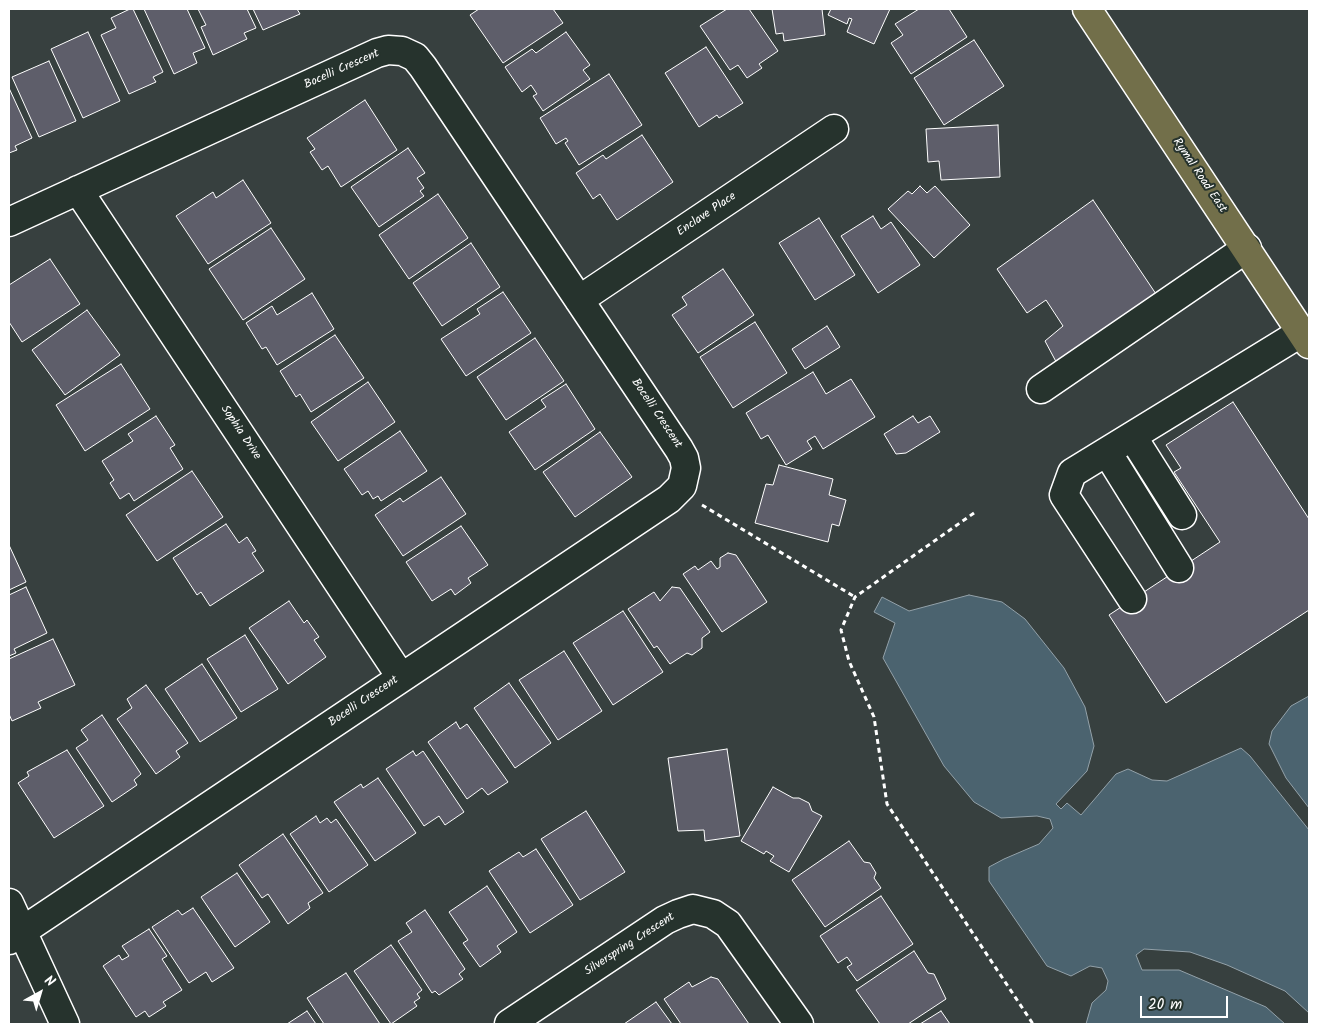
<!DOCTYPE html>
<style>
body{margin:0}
#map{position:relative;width:1318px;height:1033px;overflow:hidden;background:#37403f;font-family:Kalam,sans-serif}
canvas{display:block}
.frame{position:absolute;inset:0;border:10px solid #fff;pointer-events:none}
.north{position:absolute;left:15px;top:968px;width:50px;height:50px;-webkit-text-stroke:4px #26332d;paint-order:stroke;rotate:39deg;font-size:14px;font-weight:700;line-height:20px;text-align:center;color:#fff}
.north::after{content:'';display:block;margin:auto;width:18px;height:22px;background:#fff;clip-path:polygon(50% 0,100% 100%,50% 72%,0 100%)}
.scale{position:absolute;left:1140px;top:996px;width:88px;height:22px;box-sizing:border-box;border:2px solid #fff;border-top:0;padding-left:6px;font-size:15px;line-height:18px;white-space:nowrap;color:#fff;-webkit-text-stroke:4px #26332d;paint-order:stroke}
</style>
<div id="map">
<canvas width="1318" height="1033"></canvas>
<div class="frame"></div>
<div class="north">N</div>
<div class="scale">20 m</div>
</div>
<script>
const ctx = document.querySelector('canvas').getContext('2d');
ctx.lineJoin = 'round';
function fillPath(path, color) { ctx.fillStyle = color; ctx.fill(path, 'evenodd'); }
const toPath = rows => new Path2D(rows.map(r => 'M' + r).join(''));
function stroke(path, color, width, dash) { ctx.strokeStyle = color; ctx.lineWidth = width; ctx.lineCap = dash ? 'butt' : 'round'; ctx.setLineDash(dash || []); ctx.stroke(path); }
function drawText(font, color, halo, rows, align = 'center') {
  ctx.font = font + ' Kalam,sans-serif'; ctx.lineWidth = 4; ctx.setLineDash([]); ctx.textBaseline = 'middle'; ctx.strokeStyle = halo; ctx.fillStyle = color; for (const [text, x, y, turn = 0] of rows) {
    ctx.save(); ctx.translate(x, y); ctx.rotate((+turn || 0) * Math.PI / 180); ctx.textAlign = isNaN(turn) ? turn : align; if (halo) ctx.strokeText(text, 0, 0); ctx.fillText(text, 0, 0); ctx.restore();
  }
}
const water = toPath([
 [969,595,1002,602,1025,619,1064,668,1085,707,1094,746,1087,771,1056,804,1061,809,1067,803,1081,815,1116,774,1128,769,1152,780,1167,781,1241,748,1250,756,1309,830,1309,1013,1285,991,1227,965,1190,952,1144,949,1136,955,1142,970,1179,970,1266,1007,1285,1024,1086,1024,1092,1003,1106,990,1108,981,1102,968,1090,966,1071,976,1047,966,989,881,989,867,1004,859,1039,844,1053,828,1050,819,1037,816,1001,818,974,802,944,766,883,658,895,623,874,612,882,597,909,611,969,595],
 [1309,696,1309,808,1286,778,1269,744,1272,731,1291,706,1309,696]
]);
fillPath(water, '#4b636f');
stroke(water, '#93a1a9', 1);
const building = toPath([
 [130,9,133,9,163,72,153,77,156,82,129,94,101,35,116,28,111,18,130,9],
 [144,9,187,9,205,48,193,53,197,63,174,74,144,9],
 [198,9,247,9,256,28,244,33,247,39,213,55,201,27,206,25,198,9],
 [253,9,297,9,300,14,263,30,253,9],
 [479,9,553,9,563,23,503,63,470,15,479,9],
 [727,9,749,9,778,51,759,64,762,68,747,78,738,65,730,70,700,26,727,9],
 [772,9,822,9,825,35,784,41,783,33,776,34,772,9],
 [831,9,890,9,874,44,847,32,852,19,849,18,847,24,828,15,831,9],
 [919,9,949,9,967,37,911,74,891,43,903,35,895,24,919,9],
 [88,32,120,101,83,118,51,49,88,32],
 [566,32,590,65,583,70,590,79,543,111,533,96,537,94,531,85,522,92,505,67,532,49,536,53,566,32],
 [974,40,1004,86,944,125,914,78,974,40],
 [706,47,743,103,719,118,717,115,699,127,665,73,706,47],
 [49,61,76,121,39,137,12,77,49,61],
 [609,74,642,125,579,165,565,143,568,141,566,138,556,144,540,118,609,74],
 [9,88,32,138,15,146,17,150,9,153,9,88],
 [365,100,397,150,341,187,328,166,322,170,310,152,315,149,307,138,365,100],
 [998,125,1000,177,941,180,939,161,928,162,926,129,998,125],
 [642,135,673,182,617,220,600,194,593,199,576,173,603,155,606,159,642,135],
 [408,148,425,173,417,178,424,188,420,191,424,196,379,227,351,187,408,148],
 [243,180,271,223,208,264,176,216,213,192,216,198,243,180],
 [920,186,927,193,935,186,970,225,934,258,888,209,908,191,912,194,920,186],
 [438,194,468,238,409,279,379,235,438,194],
 [1093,200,1158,297,1061,371,1045,341,1063,326,1046,300,1027,313,997,269,1093,200],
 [873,216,881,229,891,222,920,265,878,293,841,236,873,216],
 [819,218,855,275,815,300,779,243,819,218],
 [271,228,305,279,243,320,209,269,271,228],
 [471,243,500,287,442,326,413,283,471,243],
 [50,259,80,304,22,342,9,322,9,285,50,259],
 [723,269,754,315,698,353,672,315,687,305,682,297,723,269],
 [503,292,531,333,466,376,441,339,480,314,477,309,503,292],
 [312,293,334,329,277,365,266,347,262,349,246,323,272,306,277,315,312,293],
 [87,310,120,355,65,395,32,350,87,310],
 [755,322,787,373,733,408,700,357,755,322],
 [827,326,840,347,805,369,792,349,827,326],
 [335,335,364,378,311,412,300,394,296,397,280,371,335,335],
 [535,338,564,381,506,420,477,377,535,338],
 [121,364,150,409,85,451,56,405,121,364],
 [813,372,826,394,851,379,875,417,823,449,815,436,807,441,812,449,786,465,768,435,761,439,746,413,813,372],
 [368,382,395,422,338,461,311,422,368,382],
 [566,384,595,429,535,470,509,432,546,407,541,400,566,384],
 [1233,402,1309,519,1309,610,1166,703,1109,615,1220,542,1174,472,1181,468,1166,445,1233,402],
 [156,416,175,445,170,448,183,469,134,501,129,493,120,499,110,483,114,480,102,461,133,441,128,434,156,416],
 [913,416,918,423,930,416,940,432,906,453,896,454,884,434,913,416],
 [400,431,427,471,381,501,378,496,373,499,368,491,362,495,344,469,400,431],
 [600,432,632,477,575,517,543,472,600,432],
 [779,465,833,479,829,495,846,500,839,526,832,524,828,542,755,523,766,484,773,485,779,465],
 [192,471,223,517,157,561,126,515,192,471],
 [441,477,466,514,403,556,375,515,400,498,403,502,441,477],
 [226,524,239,543,247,537,256,551,252,553,264,571,210,606,201,592,197,595,173,558,226,524],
 [461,526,488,565,468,578,471,583,455,595,451,589,432,601,406,562,461,526],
 [9,545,26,582,9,590,9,545],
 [728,553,736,555,767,602,722,632,683,574,695,566,698,570,711,561,717,569,720,567,720,558,728,553],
 [26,587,47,633,14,649,16,653,9,656,9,595,26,587],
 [672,587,680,588,710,632,702,638,702,648,692,655,687,653,670,664,657,646,654,648,628,609,654,592,660,601,672,587],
 [289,601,304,623,307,620,319,637,314,640,326,657,288,684,249,628,289,601],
 [623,611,663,672,613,705,573,643,623,611],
 [245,635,278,689,241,712,207,659,245,635],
 [53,639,75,685,38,702,41,708,12,721,9,714,9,659,53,639],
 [564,651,602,711,558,740,519,680,564,651],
 [202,664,237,718,200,742,165,689,202,664],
 [509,683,551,743,515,768,474,708,509,683],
 [146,685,188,743,176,751,180,757,156,774,117,719,132,708,127,699,146,685],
 [102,715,141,774,134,780,137,785,112,802,76,748,88,740,81,730,102,715],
 [456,722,460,729,467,724,508,782,488,795,482,788,467,799,428,742,456,722],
 [727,749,740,836,705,841,704,830,678,831,668,758,727,749],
 [67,750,104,806,54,838,18,783,29,776,27,772,67,750],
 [413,751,416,756,423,751,464,812,445,825,439,816,424,826,386,769,413,751],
 [378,778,416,833,375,861,334,802,361,784,363,788,378,778],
 [773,787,793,798,799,798,809,803,812,811,822,816,789,872,770,861,774,856,766,851,764,854,741,841,773,787],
 [586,811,625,872,580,900,541,839,586,811],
 [316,816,320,823,327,818,331,823,336,819,368,865,329,892,290,834,316,816],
 [283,834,323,893,308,903,310,908,288,924,268,894,262,898,239,865,283,834],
 [849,841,864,862,870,863,876,873,874,878,881,888,825,927,792,880,849,841],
 [536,849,573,905,530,933,489,871,519,852,523,857,536,849],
 [237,873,270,922,235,947,201,897,237,873],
 [487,886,517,932,497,946,501,952,480,967,463,943,468,940,449,912,487,886],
 [881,896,913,944,857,981,847,967,852,964,847,957,838,963,820,936,881,896],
 [193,908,234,968,212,982,206,972,189,983,152,927,178,910,182,915,193,908],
 [425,910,465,969,459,974,463,979,439,995,435,991,432,993,398,941,412,932,406,923,425,910],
 [149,929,167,956,162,959,182,990,163,1002,166,1006,149,1017,145,1011,136,1017,103,966,119,955,122,960,129,956,122,946,149,929],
 [391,945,422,990,417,994,420,998,414,1002,417,1006,391,1024,354,971,391,945],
 [914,951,928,973,934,974,946,999,908,1024,880,1024,856,990,914,951],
 [346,973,380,1024,324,1024,307,998,346,973],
 [711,977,718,979,749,1024,681,1024,664,999,689,982,692,987,711,977],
 [656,1002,672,1024,624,1024,656,1002],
 [307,1011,316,1024,287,1024,307,1011],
 [941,1011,950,1024,920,1024,941,1011]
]);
fillPath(building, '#5e5e6a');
stroke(building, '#fff', 1);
const minor = toPath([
 [78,190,401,677],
 [9,222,377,53,388,50,402,51,415,57,423,67,679,449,684,458,686,468,682,486,669,499,9,940],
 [579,300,834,129],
 [1041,389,1247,248],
 [1132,436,1182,515],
 [1107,452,1179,568],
 [1132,599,1064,495,1072,473,1302,332],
 [9,903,65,1024],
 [509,1024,665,920,678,914,693,909,713,914,728,924,799,1024]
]);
const major = toPath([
 [1087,9,1309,344]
]);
stroke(minor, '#fff', 31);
stroke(major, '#fff', 31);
stroke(toPath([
 [702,505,855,597],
 [974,513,855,597,841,630,849,661,874,717,887,804,1033,1024]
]), '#fff', 3, [5, 4]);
stroke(minor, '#26332d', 28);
stroke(major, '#726f4a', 28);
drawText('12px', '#fff', '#26332d', [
 ["Bocelli Crescent",342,70,-24],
 ["Rymal Road East",1199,176,56],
 ["Enclave Place",707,215,-34],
 ["Bocelli Crescent",656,414,56],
 ["Sophia Drive",240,433,56],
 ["Bocelli Crescent",364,702,-34],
 ["Silverspring Crescent",630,945,-33]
]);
</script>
